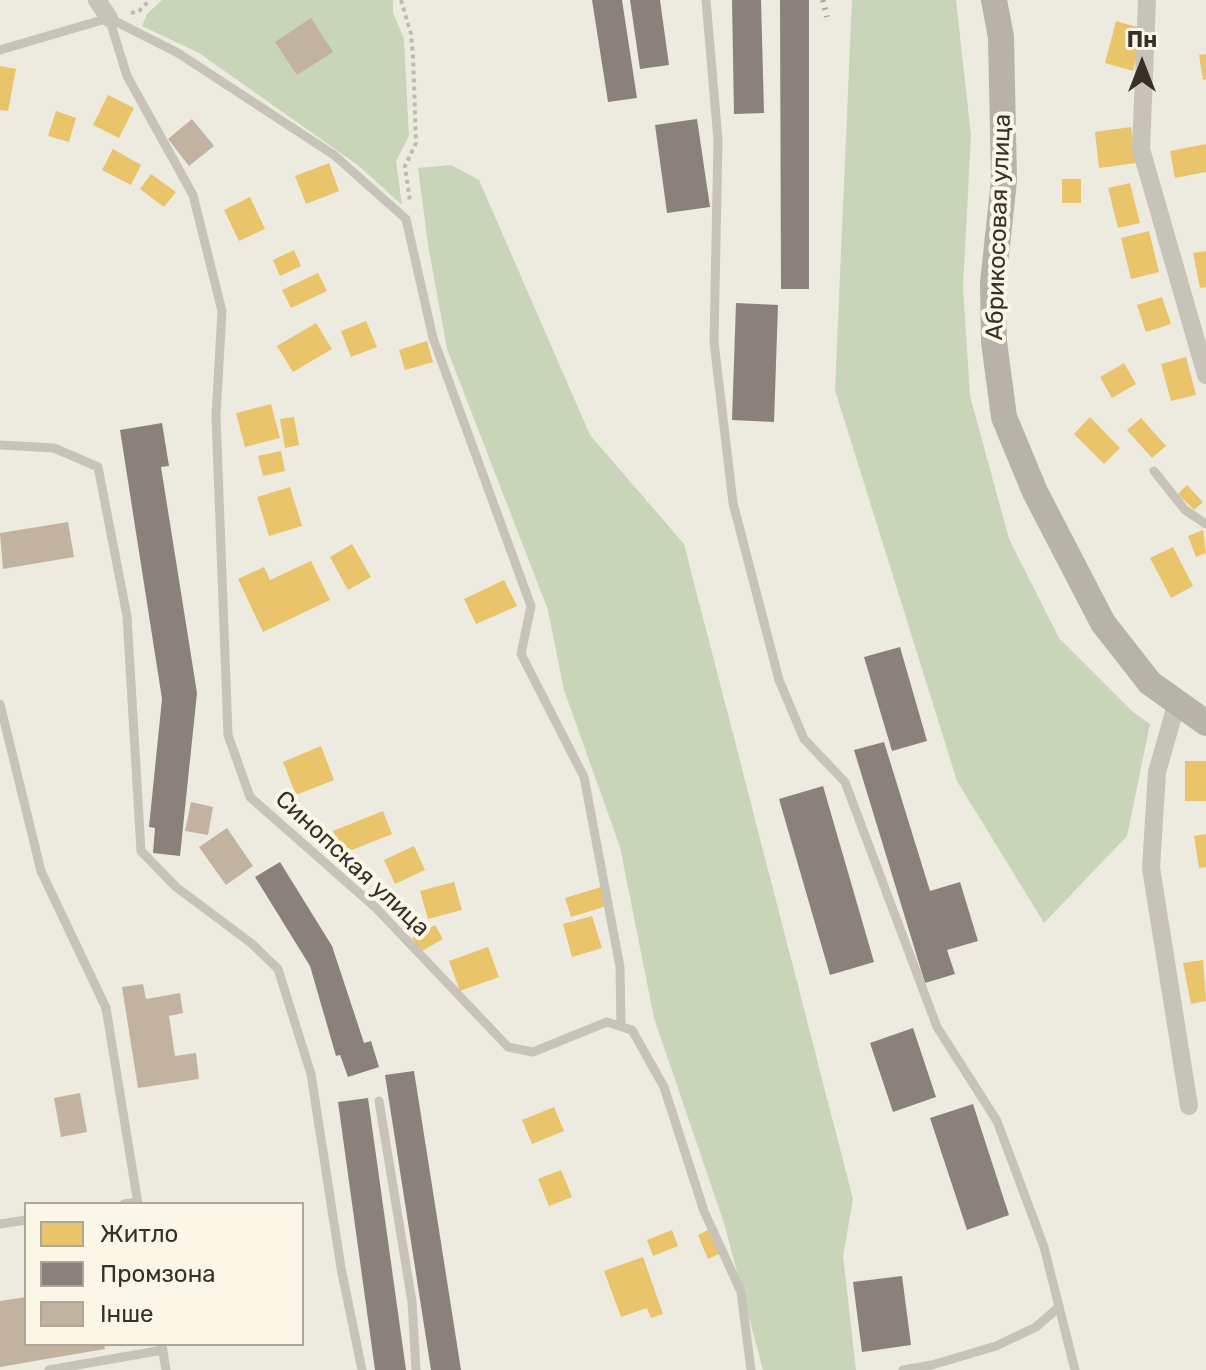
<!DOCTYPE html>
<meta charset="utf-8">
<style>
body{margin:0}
#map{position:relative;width:1206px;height:1370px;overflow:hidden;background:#edeae0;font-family:Rubik,sans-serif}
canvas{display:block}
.legend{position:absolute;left:24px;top:1202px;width:280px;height:144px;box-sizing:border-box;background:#faf7e7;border:2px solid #aca79a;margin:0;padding:10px 14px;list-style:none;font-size:24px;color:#373027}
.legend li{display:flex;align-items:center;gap:16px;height:40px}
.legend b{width:40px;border:2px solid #aca79a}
.north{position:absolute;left:1102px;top:24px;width:80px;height:80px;-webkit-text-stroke:6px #faf7e7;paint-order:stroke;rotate:0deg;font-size:22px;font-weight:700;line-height:32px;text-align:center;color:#373027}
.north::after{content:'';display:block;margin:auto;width:28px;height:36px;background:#373027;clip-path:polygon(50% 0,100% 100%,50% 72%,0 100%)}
</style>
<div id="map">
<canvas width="1206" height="1370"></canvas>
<ul class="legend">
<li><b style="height:22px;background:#e9c46a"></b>Житло</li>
<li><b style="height:22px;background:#8a817c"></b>Промзона</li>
<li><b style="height:22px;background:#c2b3a1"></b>Інше</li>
</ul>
<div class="north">Пн</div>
</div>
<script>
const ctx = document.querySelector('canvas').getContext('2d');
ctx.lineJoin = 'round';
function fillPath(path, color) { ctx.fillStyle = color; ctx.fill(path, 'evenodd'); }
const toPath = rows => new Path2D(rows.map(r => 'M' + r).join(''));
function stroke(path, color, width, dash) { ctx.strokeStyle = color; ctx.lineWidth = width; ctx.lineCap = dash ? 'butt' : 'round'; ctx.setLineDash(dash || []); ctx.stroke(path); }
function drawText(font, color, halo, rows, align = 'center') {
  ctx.font = font + ' Rubik,sans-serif'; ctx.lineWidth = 8; ctx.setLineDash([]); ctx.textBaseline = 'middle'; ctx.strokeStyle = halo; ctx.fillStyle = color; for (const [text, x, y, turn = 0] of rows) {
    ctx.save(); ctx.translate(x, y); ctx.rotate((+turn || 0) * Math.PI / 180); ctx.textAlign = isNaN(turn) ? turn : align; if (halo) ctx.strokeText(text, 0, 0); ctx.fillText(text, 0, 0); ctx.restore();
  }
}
fillPath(toPath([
 [162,0,393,0,393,12,404,39,409,136,396,161,402,205,359,166,199,53,142,26,147,14],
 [852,0,956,0,971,135,963,287,970,396,1009,539,1059,638,1133,712,1150,724,1127,836,1044,923,957,781,835,390],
 [451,165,479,180,590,435,684,544,853,1199,843,1256,856,1370,763,1370,724,1223,654,1018,620,847,564,690,548,610,447,349,428,245,418,168]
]), '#c8d5b9');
fillPath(toPath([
 [1116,21,1144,29,1133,71,1105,63],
 [1206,54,1206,79,1203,80,1199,55],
 [0,66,16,69,8,111,0,110],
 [108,95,134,108,119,138,93,125],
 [56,111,76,118,69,142,48,136],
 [1131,127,1136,163,1099,168,1095,132],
 [1206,144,1206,172,1175,178,1170,151],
 [113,149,141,165,131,185,102,170],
 [329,163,339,191,306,204,295,176],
 [151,174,176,192,164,207,140,189],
 [1062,179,1081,179,1081,203,1062,203],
 [1130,183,1140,223,1118,228,1108,188],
 [250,197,265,229,239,241,224,210],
 [1149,231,1159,272,1131,279,1121,238],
 [294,250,301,266,280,276,273,260],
 [1206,251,1206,287,1200,288,1193,253],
 [318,273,327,291,291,308,282,290],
 [1162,297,1171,324,1146,332,1137,305],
 [366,321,377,347,351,357,341,331],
 [316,323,332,349,293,372,277,346],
 [427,341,433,362,405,370,399,350],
 [1186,357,1196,395,1171,401,1161,364],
 [1124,363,1136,384,1112,398,1100,377],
 [271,404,280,438,245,447,236,413],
 [294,417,299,445,285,448,280,419],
 [1090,417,1120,448,1104,464,1074,434],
 [1141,418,1166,446,1152,458,1127,430],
 [281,451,285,471,263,476,258,456],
 [1187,485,1203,502,1194,510,1178,494],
 [290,487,302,526,269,536,257,497],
 [1203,530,1206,553,1196,557,1188,536],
 [352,544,371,577,348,590,330,557],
 [1173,547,1193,586,1171,598,1150,558],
 [311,561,330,600,263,632,238,579,264,567,270,580],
 [504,580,517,606,476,624,464,599],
 [321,746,334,780,296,795,283,762],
 [1185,761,1206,761,1206,801,1185,801],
 [383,811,392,834,342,854,333,831],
 [1206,834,1206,867,1199,868,1194,836],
 [414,846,425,870,395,884,384,860],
 [454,882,462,910,428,919,420,891],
 [601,887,607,906,571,917,565,898],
 [592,916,602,948,572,957,563,924],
 [435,925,443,939,420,952,412,938],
 [488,947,499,977,460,991,449,961],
 [1203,960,1206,1001,1191,1004,1183,963],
 [554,1107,564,1131,532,1144,522,1120],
 [561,1170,572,1197,549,1206,538,1179],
 [712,1228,723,1252,708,1259,698,1235],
 [672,1230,678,1246,653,1256,647,1240],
 [643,1257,663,1314,651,1318,647,1308,621,1317,604,1271]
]), '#e9c46a');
fillPath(toPath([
 [592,0,622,0,637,98,608,102],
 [630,0,660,0,669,65,640,69],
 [732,0,761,0,764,113,734,114],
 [780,0,809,0,809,289,781,289],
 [697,119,710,207,667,213,655,125],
 [736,303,778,305,774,422,732,420],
 [162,423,169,466,161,467,197,693,180,856,153,853,155,828,149,827,162,699,120,430],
 [900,647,927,741,892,751,864,657],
 [884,742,930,891,960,882,978,941,947,950,955,974,925,983,854,750],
 [823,786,874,962,830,975,779,799],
 [280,862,332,946,364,1043,371,1041,379,1067,348,1077,340,1055,336,1056,310,966,255,877],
 [913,1028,936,1097,893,1112,870,1043],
 [414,1071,461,1370,431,1370,385,1075],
 [368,1098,406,1370,375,1370,338,1102],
 [973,1104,1009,1215,967,1230,930,1118],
 [902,1276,911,1345,862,1352,853,1282]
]), '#8a817c');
fillPath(toPath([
 [311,18,333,52,297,75,275,42],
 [192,119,214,146,189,166,168,139],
 [68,522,74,557,3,569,0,533],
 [191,802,213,807,208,835,185,831],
 [227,828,253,866,226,885,199,847],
 [143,984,146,999,180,993,183,1013,169,1016,175,1056,196,1053,199,1079,138,1088,122,987],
 [80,1093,87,1132,61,1137,54,1098],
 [26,1297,26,1344,104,1344,105,1349,0,1367,0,1301]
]), '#c2b3a1');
stroke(toPath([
 [401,0,411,34,413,56,416,143,405,166,410,201],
 [131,13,139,11,150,0]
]), '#bfbbb2', 4, [4, 4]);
stroke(toPath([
 [706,0,718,140,714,342,733,503,779,680,804,739,845,782,937,1027,997,1121,1044,1247,1075,1370],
 [109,18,127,76,193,195,222,311,216,416,228,735,250,797,375,907,508,1047,533,1052,607,1022,632,1030,664,1087,704,1211,741,1292,751,1370],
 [0,50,109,18,178,53,334,155,406,219,433,338,531,606,521,654,584,777,620,967,621,1026],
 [0,445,54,448,98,467,127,616,141,851,176,887,251,943,278,969,311,1074,341,1268,362,1370],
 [1154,471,1185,510,1206,524],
 [0,704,41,871,106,1008,138,1204],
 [379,1101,412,1302,416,1370],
 [124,1204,138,1202],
 [0,1224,26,1220],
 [162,1346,166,1370],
 [49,1370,163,1350],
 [903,1370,932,1365,996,1346,1036,1327,1059,1307]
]), '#c7c3b9', 9);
stroke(toPath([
 [97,0,109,18],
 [1147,0,1141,149,1206,375],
 [1177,702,1157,772,1151,868,1189,1106]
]), '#c7c3b9', 18);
stroke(toPath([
 [994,0,1001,37,1004,180,993,283,994,342,1004,417,1035,492,1103,623,1150,683,1206,723]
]), '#b7b3aa', 26);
stroke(toPath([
 [823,0,827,17]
]), '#aeaaa3', 6, [2, 6]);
drawText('24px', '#373027', '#faf7e7', [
 ["Абрикосовая улица",999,227,-88],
 ["Синопская улица",352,864,43]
]);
</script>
